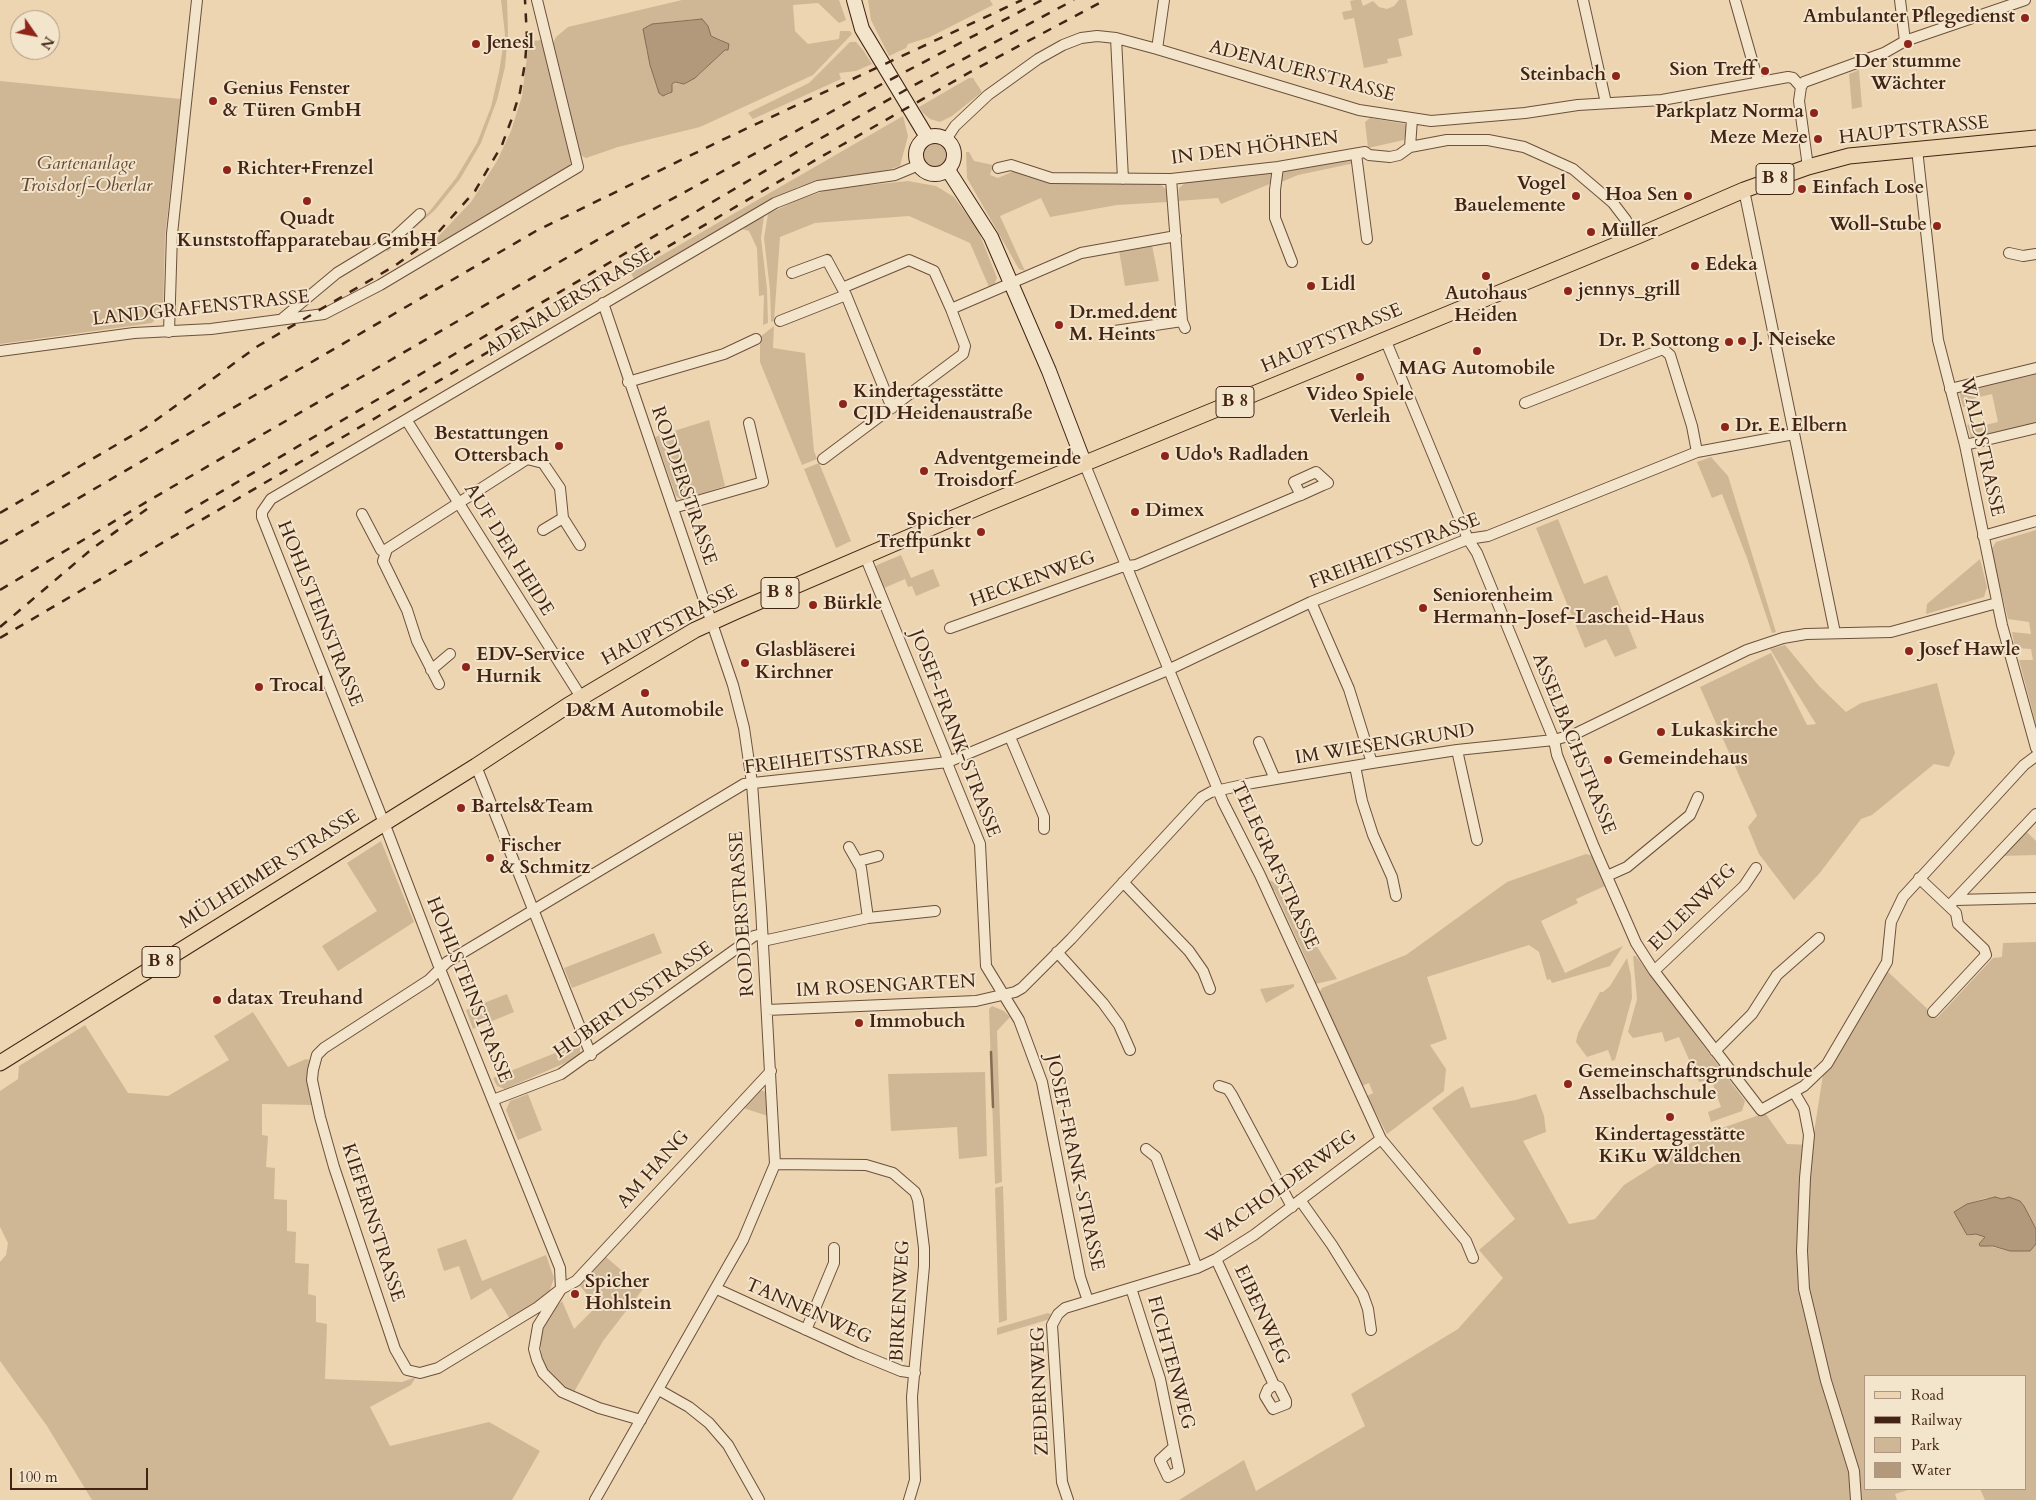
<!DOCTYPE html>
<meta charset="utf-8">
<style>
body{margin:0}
#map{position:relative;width:2036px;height:1500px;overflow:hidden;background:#ecd5b0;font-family:Cardo,serif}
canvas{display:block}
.legend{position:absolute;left:1864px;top:1375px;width:162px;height:115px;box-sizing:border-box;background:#f3e4cc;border:1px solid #ad9782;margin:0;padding:6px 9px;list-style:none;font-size:15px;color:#432414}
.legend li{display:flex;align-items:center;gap:10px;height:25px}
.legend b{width:25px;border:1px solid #ad9782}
.north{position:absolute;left:10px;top:10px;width:50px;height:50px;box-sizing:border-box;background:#f3e4cc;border:1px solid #ad9782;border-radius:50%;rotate:123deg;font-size:14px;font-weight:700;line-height:20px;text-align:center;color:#432414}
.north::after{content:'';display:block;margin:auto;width:18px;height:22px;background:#8f2418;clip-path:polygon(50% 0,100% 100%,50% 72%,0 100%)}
.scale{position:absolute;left:10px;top:1468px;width:138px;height:22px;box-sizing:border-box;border:2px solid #432414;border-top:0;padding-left:6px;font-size:15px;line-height:18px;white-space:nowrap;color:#432414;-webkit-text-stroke:4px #f3e4cc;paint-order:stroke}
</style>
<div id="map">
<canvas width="2036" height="1500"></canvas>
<ul class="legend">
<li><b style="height:6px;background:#ecd5b0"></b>Road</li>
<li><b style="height:6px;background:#432414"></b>Railway</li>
<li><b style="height:14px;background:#cfb795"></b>Park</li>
<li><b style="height:14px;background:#b3997b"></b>Water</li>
</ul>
<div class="north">N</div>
<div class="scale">100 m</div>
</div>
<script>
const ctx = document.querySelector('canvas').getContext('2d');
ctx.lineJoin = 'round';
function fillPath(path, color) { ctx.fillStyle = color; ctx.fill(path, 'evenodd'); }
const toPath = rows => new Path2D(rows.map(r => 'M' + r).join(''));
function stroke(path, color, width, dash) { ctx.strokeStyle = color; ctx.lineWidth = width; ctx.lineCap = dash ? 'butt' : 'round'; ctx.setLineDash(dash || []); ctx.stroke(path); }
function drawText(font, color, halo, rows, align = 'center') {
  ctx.font = font + ' Cardo,serif'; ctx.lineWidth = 4; ctx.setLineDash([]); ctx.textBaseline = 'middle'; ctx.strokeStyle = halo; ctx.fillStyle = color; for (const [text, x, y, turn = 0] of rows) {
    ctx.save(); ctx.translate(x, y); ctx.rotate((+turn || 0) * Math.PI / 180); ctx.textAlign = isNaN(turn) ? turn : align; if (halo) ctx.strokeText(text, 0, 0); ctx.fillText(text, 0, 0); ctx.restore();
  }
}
fillPath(toPath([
 [501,0,507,0,508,33,505,67,497,100,481,143,460,179,435,210,387,252,386,247,429,212,456,178,477,143,491,107,499,72,505,34],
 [682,0,839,0,846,20,839,23,818,3,793,5,795,31,808,44,839,39,840,31,850,31,852,34,813,75,700,127,618,147,586,158,580,155,553,43,556,37,568,27],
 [697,19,711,36,722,40,725,50,699,75,684,84,673,83,670,94,665,96,659,93,646,48,652,24],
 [868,0,990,0,993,5,930,37,908,44,906,48,889,56,871,20],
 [1355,0,1361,0,1363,6,1373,1,1379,7,1387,9,1394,6,1399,0,1406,0,1413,35,1398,39,1402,56,1387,59,1388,63,1364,68,1354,18,1344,20,1342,12,1352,10,1350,1],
 [543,40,573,157,569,167,437,246,435,240,471,202,497,161,511,131,522,96,529,41],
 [850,42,856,42,863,50,872,64,856,71,839,73,841,79,753,119,748,113,809,83],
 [1859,70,1862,107,1852,109,1849,74],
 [969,78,973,78,982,92,952,116,940,122,930,119,923,113,919,107],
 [0,81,181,99,165,236,163,311,152,323,0,344],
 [903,116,908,136,900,166,879,173,834,178,798,187,748,213,634,279,631,273],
 [1370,118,1405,124,1407,126,1404,140,1368,148,1365,122],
 '921 155a15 15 0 1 1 30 0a15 15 0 1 1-30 0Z',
 [966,152,969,152,974,161,993,165,990,175,998,178,1016,170,1160,184,1167,190,1168,202,1117,205,1050,217,1041,198,1000,216,1025,271,1019,269,967,178],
 [1352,159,1355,163,1298,175,1279,183,1280,174,1287,168],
 [1272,172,1272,183,1221,204,1218,198,1178,201,1179,188,1185,183,1217,176,1220,179],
 [908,181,936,186,954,197,978,230,997,278,994,285,989,287,970,243,909,216,815,223,780,237,774,321,771,322,770,290,764,238,768,214,800,199,830,189],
 [764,216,761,238,767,289,768,323,763,325,764,295,759,296,757,248,749,231,742,229],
 [1152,245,1159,281,1125,286,1119,250],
 [774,326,773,348,805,353,814,451,817,459,802,465,760,362,760,337],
 [2036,372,2036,423,1971,438,1967,425,1971,424,1973,428,1998,422,1992,394,1967,400,1968,406,1963,407,1959,392],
 [709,420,725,486,682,500,676,496,655,437],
 [1711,457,1728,476,1776,632,1772,633,1747,558,1722,494,1712,498,1697,462],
 [819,463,851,541,836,548,804,469],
 [1558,519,1584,584,1607,575,1637,648,1615,657,1606,639,1585,648,1536,528],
 [2036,530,2036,724,2019,660,2033,660,2031,649,2015,648,2012,632,2031,634,2029,622,2008,619,1991,550,1996,542],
 [901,555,911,578,933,569,940,586,916,596,912,586,908,587,905,579,884,588,875,568,877,565],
 [1980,559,1987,587,1984,597,1926,614,1927,604],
 [1785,645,1819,686,1846,712,1861,703,1937,683,1955,753,1949,767,1934,764,1872,815,1861,819,1819,874,1794,900,1759,854,1748,827,1757,816,1700,687,1771,653,1807,725,1816,724,1770,649],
 [2025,830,2036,841,2036,855,2001,856],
 [381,841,414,922,338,971,322,946,377,911,347,863],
 [1586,854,1593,856,1605,886,1576,899,1578,903,1541,921,1565,973,1623,946,1610,966,1552,983,1550,979,1547,980,1539,952,1529,945,1427,977,1447,1039,1430,1045,1446,1069,1444,1091,1387,1134,1367,1096,1373,1093,1369,1083,1362,1086,1319,993,1322,988,1406,955,1507,882],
 [1266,880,1272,881,1283,891,1337,979,1315,984,1315,979,1275,891,1270,888],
 [654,933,662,953,572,988,564,968],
 [2036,942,2036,1229,2020,1201,2009,1197,2002,1199,1986,1198,1967,1204,1954,1214,1960,1219,1967,1236,1976,1234,1985,1237,1979,1244,2010,1251,2030,1251,2036,1244,2036,1500,1985,1500,1980,1489,2025,1489,2025,1376,1865,1376,1865,1489,1911,1489,1895,1494,1897,1500,1179,1500,1244,1460,1256,1491,1365,1426,1351,1394,1458,1329,1503,1278,1479,1250,1515,1219,1432,1108,1456,1090,1463,1086,1471,1108,1516,1100,1536,1094,1544,1116,1546,1132,1523,1141,1569,1224,1595,1219,1624,1185,1705,1134,1765,1113,1787,1144,1812,1145,1823,1075,1886,970,1937,1018,1993,958,2002,957,2003,943],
 [1633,956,1636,956,1745,1101,1742,1111,1711,1122,1708,1112,1721,1107,1711,1079,1699,1082,1679,1037,1665,1042,1662,1032,1633,1038,1628,1032,1637,999],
 [1627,958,1631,976,1632,998,1615,1060,1612,1061,1608,1050,1587,1057,1576,1042,1578,1033,1600,992,1603,992,1610,986],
 [1294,984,1294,987,1266,1003,1260,989],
 [507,994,514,1012,473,1029,466,1010],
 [992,1006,1004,1011,1010,1017,997,1031,1002,1182,995,1184,989,1009],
 [253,1012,288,1067,306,1059,310,1060,307,1076,312,1105,262,1104,262,1135,268,1136,266,1167,275,1168,274,1199,287,1200,287,1231,296,1232,295,1263,309,1264,308,1294,316,1296,316,1322,327,1324,325,1379,402,1382,416,1377,411,1385,370,1407,390,1446,489,1422,540,1451,512,1500,92,1500,47,1426,0,1361,0,1262,6,1255,8,1243,0,1227,0,1091,18,1079,19,1066,85,1025,128,1093,168,1096,229,1060,214,1036],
 [580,1043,580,1054,572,1060,505,1089,497,1086,493,1078],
 [985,1072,987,1156,959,1159,957,1127,891,1131,888,1074],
 [760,1090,766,1092,768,1116,743,1108],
 [528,1094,542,1130,518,1140,506,1110,510,1101],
 [1003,1186,1007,1320,999,1323,995,1188],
 [466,1239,482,1281,546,1255,554,1278,550,1290,544,1299,510,1319,491,1288,471,1300,459,1266,444,1271,437,1249],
 [606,1257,643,1289,603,1341,574,1392,559,1384,547,1371,542,1357,540,1341,544,1326,553,1310,562,1301,574,1329,597,1306,580,1286],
 [1048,1313,1051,1314,1050,1319,997,1335,997,1328]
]), '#cfb795');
const water = toPath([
 [702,19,708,26,711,36,729,44,728,50,725,50,695,78,684,84,675,82,672,84,672,92,663,96,659,93,650,65,643,29,652,24,702,19],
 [1995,1197,2002,1199,2009,1197,2020,1201,2024,1206,2036,1229,2036,1244,2030,1251,2010,1251,1993,1246,1980,1246,1979,1244,1985,1237,1976,1234,1967,1235,1954,1212,1967,1204,1995,1197]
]);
fillPath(water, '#b3997b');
stroke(water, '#866a52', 1);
stroke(toPath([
 [991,1052,993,1107]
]), '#866a52', 2.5);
const minor = toPath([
 [1583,0,1606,103],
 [1735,0,1758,81],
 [1900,0,1905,41],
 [1116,38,1123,179],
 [1157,49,1164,0],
 [947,138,955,126,988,95,1038,59,1063,45,1081,38,1097,36,1116,38,1157,49,1359,110,1431,121,1525,113,1578,105,1662,100,1788,77,1793,78,1801,87],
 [1410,147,1412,119],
 [1917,149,1938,340,1965,445,2002,625,2036,748],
 [1356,154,1367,239],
 [1278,167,1275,190,1275,218,1292,262],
 [1808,167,1799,101,1801,87,1804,82,1884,53,1905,41,2025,0],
 [998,168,1011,165,1051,178,1171,179,1278,167,1365,152,1369,155,1390,157,1399,155,1410,147,1447,140,1488,140,1524,147,1573,169,1613,203,1626,220,1635,237],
 [1171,179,1182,321,1185,328],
 [1744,190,1835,633],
 [2009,253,2023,256,2036,254],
 [842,288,909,260,934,271,951,309],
 [846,295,892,408],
 [283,318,337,273,393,239,420,214],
 [780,321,846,295,827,260,792,273],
 [169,332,172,234,197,0],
 [1108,332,1182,321],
 [1385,339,1468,539,1477,553,1554,740,1557,755,1594,847,1636,943,1654,971,1761,1110,1804,1086,1827,1064,1887,962,1891,922,1903,897,2024,765,2036,756],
 [0,351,134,333,211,329,324,314,380,285,578,167,537,0],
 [628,382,724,354,756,339],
 [1950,389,2036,368],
 [1525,403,1663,349,1670,355,1692,426,1697,452],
 [407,421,581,697],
 [1965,445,2036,428],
 [823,459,963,354,965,346,951,309,1081,253,1176,236],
 [1085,465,1223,802,1260,875,1381,1139,1466,1241,1473,1258],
 [673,508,763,482,749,423],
 [362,514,381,550,385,552],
 [543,530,563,518],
 [1983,536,2036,521],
 [865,556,946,754,949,768,980,844,986,966,1019,1020,1042,1082,1080,1277,1088,1301],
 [1311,602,1349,689,1372,763],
 [950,628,1121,567,1136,565,1298,496,1301,495,1323,485,1328,483,1316,472,1294,482,1301,495],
 [431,670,450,654],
 [439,684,417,641,407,610,383,561,387,549,527,459,543,463,560,488,563,518,580,545],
 [1010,737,1044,817,1044,829],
 [1259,742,1275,779],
 [1457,750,1477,840],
 [476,766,591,1055],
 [1355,766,1362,801,1373,835,1392,877,1396,896],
 [859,861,878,856],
 [1607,876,1627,867,1690,815,1698,797],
 [1919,878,1956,913,1958,924,1984,949,1986,955,1933,1012],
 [1123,882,1189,951,1203,971,1210,989],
 [1955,900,2036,898],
 [1949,906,2036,814],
 [868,918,935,911],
 [763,941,868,918,861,868,849,847],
 [1057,952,1103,1003,1119,1025,1130,1050],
 [1654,971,1744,886,1756,868],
 [767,1010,976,1001,1015,992,1022,988,1071,939,1202,797,1211,792,1252,783,1372,763,1457,750,1554,740,1575,734,1747,650,1783,638,1806,634,1891,632,1997,603],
 [1715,1051,1752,1014,1777,975,1819,938],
 [771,1071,576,1281,561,1289,538,1307,438,1368,420,1373,407,1370,395,1349,334,1167,320,1117,312,1080,313,1070,317,1055,324,1048,429,980,447,962,744,784,948,762,1168,670,1311,602,1468,539,1488,536,1697,452,1794,434],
 [1219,1086,1228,1089,1232,1095,1292,1207],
 [1794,1092,1804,1109,1809,1135,1805,1178,1802,1251,1804,1289,1826,1381,1854,1471,1856,1500],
 [493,1100,561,1074,754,936,762,934],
 [1146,1149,1156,1157,1197,1268],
 [775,1164,866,1165,893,1173,915,1192,918,1200,924,1248,924,1266,912,1397,915,1480,909,1500],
 [1300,1200,1332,1245,1363,1295,1368,1309,1371,1330],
 [1216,1259,1274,1385,1279,1387,1286,1401,1286,1404,1273,1409,1265,1396,1268,1389,1274,1385],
 [1131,1288,1160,1379,1174,1447,1179,1471,1168,1477,1160,1460,1174,1447],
 [717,1289,857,1353,901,1371,915,1373],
 [806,1330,834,1263,834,1248],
 [659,1390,689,1407,709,1423,728,1445,759,1500],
 [641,1420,599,1408,562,1392,543,1373,537,1360,534,1349,538,1326,561,1289,560,1268,440,969,388,833,262,517,262,512,271,499,775,203,818,186,895,175,919,165],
 [595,1500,743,1240,775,1164,761,908,752,783,744,728,733,685,603,303],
 [1068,1500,1062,1482,1052,1325,1058,1314,1065,1308,1197,1268,1216,1259,1254,1235,1381,1139]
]);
const secondary = toPath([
 [854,0,862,29,927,137],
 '916 155a19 19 0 1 1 38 0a19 19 0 1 1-38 0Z',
 [948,170,991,237,1049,371,1085,465]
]);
const primary = toPath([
 [0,1063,476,766,567,706,695,630,737,611,986,504,1640,235,1744,190,1808,167,1849,156,2036,138]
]);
stroke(minor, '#6d503b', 12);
stroke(secondary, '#432414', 16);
stroke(primary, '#432414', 17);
stroke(minor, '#f3e4cc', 10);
stroke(secondary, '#f3e4cc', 14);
stroke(primary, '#ecd5b0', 15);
stroke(toPath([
 [0,513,145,428,258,346,396,265,434,237,475,191,502,145,512,118,520,92,525,63,527,38,525,0],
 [185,513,809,145,909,88,1074,0],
 [0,544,536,231,722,140,1022,0],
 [0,590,148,501,599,239,882,84,1042,0],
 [0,627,93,548,147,509],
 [0,638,819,158,972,71,1105,0]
]), '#432414', 2.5, [9, 9]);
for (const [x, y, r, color] of [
 [2025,18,5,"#8f2418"],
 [476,44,5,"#8f2418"],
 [1908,44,5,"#8f2418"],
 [1765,71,5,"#8f2418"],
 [1616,76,5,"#8f2418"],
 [213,101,5,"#8f2418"],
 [1814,113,5,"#8f2418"],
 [1818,139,5,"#8f2418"],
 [227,170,5,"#8f2418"],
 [1802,189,5,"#8f2418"],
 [1576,196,5,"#8f2418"],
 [1688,196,5,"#8f2418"],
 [307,201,5,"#8f2418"],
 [1937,226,5,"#8f2418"],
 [1591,232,5,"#8f2418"],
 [1695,266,5,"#8f2418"],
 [1486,276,5,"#8f2418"],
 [1311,286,5,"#8f2418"],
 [1568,291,5,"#8f2418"],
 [1059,325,5,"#8f2418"],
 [1742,341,5,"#8f2418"],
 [1729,342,5,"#8f2418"],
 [1477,351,5,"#8f2418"],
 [1360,377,5,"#8f2418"],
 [843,404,5,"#8f2418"],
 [1725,427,5,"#8f2418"],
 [559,446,5,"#8f2418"],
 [1165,456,5,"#8f2418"],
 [924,471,5,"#8f2418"],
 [1135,512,5,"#8f2418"],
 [981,532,5,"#8f2418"],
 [813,605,5,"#8f2418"],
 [1423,608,5,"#8f2418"],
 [1909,651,5,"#8f2418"],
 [745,663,5,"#8f2418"],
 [466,667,5,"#8f2418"],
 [259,687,5,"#8f2418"],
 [645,693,5,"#8f2418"],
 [1661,732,5,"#8f2418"],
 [1608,760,5,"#8f2418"],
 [461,808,5,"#8f2418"],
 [490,858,5,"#8f2418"],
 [217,1000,5,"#8f2418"],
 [859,1023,5,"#8f2418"],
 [1568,1084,5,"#8f2418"],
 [1670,1117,5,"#8f2418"],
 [575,1294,5,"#8f2418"]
]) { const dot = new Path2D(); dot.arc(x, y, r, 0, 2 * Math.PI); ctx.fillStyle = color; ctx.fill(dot); stroke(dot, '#f3e4cc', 2); }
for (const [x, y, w] of [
 [1775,179,38],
 [1235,402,38],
 [780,593,38],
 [161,962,38]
]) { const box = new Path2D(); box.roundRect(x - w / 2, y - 15.5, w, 31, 4); ctx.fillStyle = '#f3e4cc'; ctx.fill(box); stroke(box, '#432414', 1); }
drawText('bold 18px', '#432414', null, [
 ["B 8",1775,179],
 ["B 8",1235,402],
 ["B 8",780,593],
 ["B 8",161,962]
]);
drawText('bold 19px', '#432414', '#f3e4cc', [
 ["Ambulanter Pflegedienst",2015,18,"right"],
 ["Jenesl",486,44],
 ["Der stumme",1908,63,"center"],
 ["Wächter",1908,85,"center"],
 ["Sion Treff",1755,71,"right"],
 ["Steinbach",1606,76,"right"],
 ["Genius Fenster",223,90],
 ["& Türen GmbH",223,112],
 ["Parkplatz Norma",1804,113,"right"],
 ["Meze Meze",1808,139,"right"],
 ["Richter+Frenzel",237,170],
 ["Vogel",1566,185,"right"],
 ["Bauelemente",1566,207,"right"],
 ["Einfach Lose",1812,189],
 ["Hoa Sen",1678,196,"right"],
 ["Quadt",307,220,"center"],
 ["Kunststoffapparatebau GmbH",307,242,"center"],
 ["Woll-Stube",1927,226,"right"],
 ["Müller",1601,232],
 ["Edeka",1705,266],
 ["Lidl",1321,286],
 ["jennys_grill",1578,291],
 ["Autohaus",1486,295,"center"],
 ["Heiden",1486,317,"center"],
 ["Dr.med.dent",1069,314],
 ["M. Heints",1069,336],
 ["J. Neiseke",1752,341],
 ["Dr. P. Sottong",1719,342,"right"],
 ["MAG Automobile",1477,370,"center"],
 ["Kindertagesstätte",853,393],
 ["CJD Heidenaustraße",853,415],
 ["Video Spiele",1360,396,"center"],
 ["Verleih",1360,418,"center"],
 ["Dr. E. Elbern",1735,427],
 ["Bestattungen",549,435,"right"],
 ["Ottersbach",549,457,"right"],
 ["Udo's Radladen",1175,456],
 ["Adventgemeinde",934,460],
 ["Troisdorf",934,482],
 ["Dimex",1145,512],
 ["Spicher",971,521,"right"],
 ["Treffpunkt",971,543,"right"],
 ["Seniorenheim",1433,597],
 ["Hermann-Josef-Lascheid-Haus",1433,619],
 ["Bürkle",823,605],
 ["Josef Hawle",1919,651],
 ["Glasbläserei",755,652],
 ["Kirchner",755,674],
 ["EDV-Service",476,656],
 ["Hurnik",476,678],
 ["Trocal",269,687],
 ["D&M Automobile",645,712,"center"],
 ["Lukaskirche",1671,732],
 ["Gemeindehaus",1618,760],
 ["Bartels&Team",471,808],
 ["Fischer",500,847],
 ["& Schmitz",500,869],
 ["datax Treuhand",227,1000],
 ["Immobuch",869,1023],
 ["Gemeinschaftsgrundschule",1578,1073],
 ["Asselbachschule",1578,1095],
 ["Kindertagesstätte",1670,1136,"center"],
 ["KiKu Wäldchen",1670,1158,"center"],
 ["Spicher",585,1283],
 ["Hohlstein",585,1305]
], 'left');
drawText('19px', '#432414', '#f3e4cc', [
 ["ADENAUERSTRASSE",1302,72,15],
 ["HAUPTSTRASSE",1914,131,-6],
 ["IN DEN HÖHNEN",1255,149,-7],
 ["ADENAUERSTRASSE",570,303,-31],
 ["LANDGRAFENSTRASSE",201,309,-6],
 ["HAUPTSTRASSE",1332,339,-23],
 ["WALDSTRASSE",1981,447,77],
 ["RODDERSTRASSE",683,486,71],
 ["AUF DER HEIDE",508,550,58],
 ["FREIHEITSSTRASSE",1395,552,-21],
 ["HECKENWEG",1033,580,-20],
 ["HOHLSTEINSTRASSE",319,614,68],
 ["HAUPTSTRASSE",670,626,-28],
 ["JOSEF-FRANK-STRASSE",954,734,69],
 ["ASSELBACHSTRASSE",1573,744,68],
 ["IM WIESENGRUND",1385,745,-9],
 ["FREIHEITSSTRASSE",834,758,-7],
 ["TELEGRAFSTRASSE",1274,866,65],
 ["MÜLHEIMER STRASSE",270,870,-32],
 ["EULENWEG",1693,908,-45],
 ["RODDERSTRASSE",743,914,-94],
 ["IM ROSENGARTEN",886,987,-3],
 ["HOHLSTEINSTRASSE",468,990,68],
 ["HUBERTUSSTRASSE",634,1001,-35],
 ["JOSEF-FRANK-STRASSE",1074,1163,78],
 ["AM HANG",654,1170,-48],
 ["WACHOLDERWEG",1282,1188,-36],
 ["KIEFERNSTRASSE",372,1223,72],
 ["BIRKENWEG",901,1301,-87],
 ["TANNENWEG",808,1312,24],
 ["EIBENWEG",1261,1315,65],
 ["FICHTENWEG",1170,1363,75],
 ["ZEDERNWEG",1041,1391,-92]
]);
drawText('italic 19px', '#664934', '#f3e4cc', [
 ["Gartenanlage",86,165],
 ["Troisdorf-Oberlar",86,187]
]);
</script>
